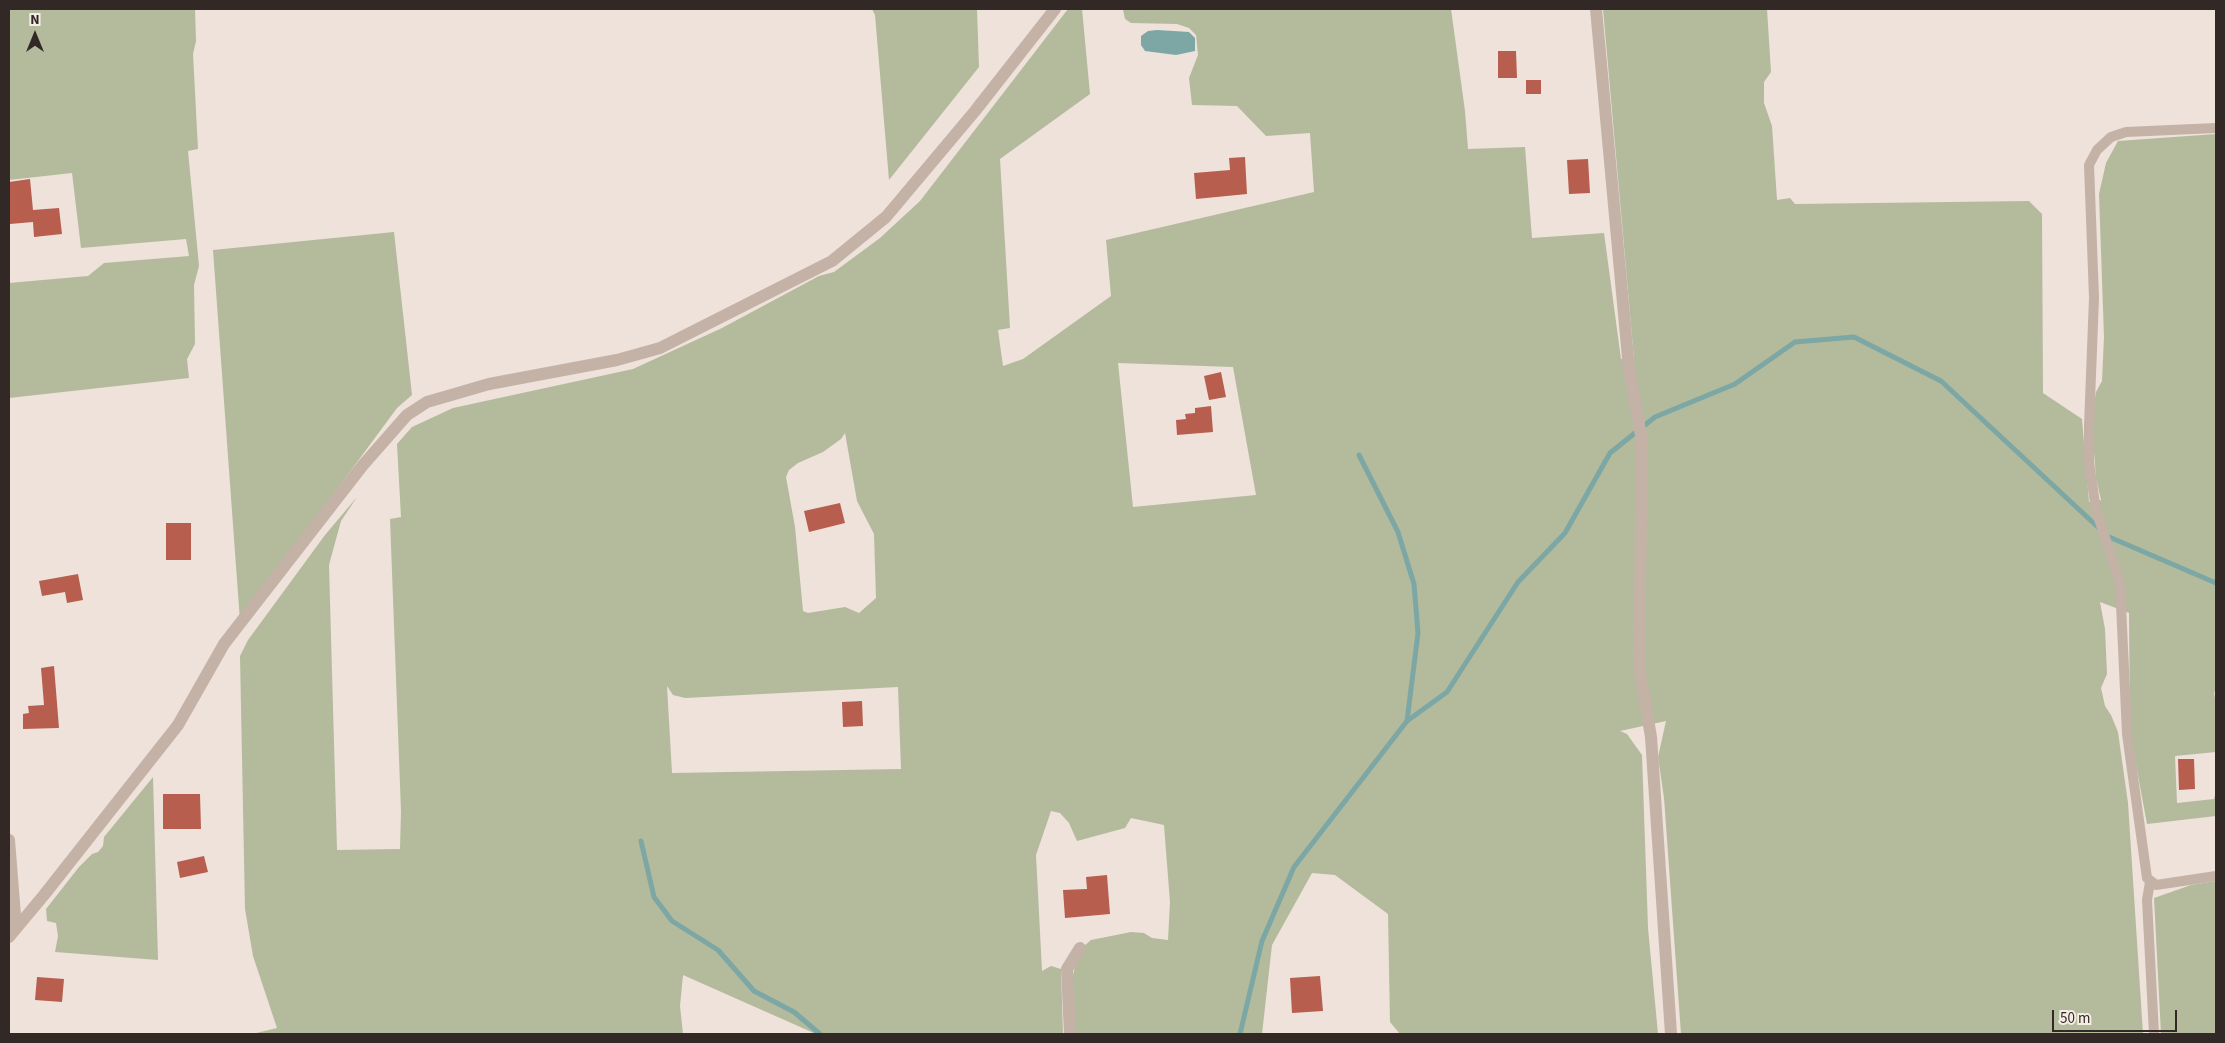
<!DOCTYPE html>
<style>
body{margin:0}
#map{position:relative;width:2225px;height:1043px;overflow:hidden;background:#eee2da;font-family:"Source Sans 3",sans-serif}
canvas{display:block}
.frame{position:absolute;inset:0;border:10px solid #322927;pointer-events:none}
.north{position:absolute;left:10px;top:10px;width:50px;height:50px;-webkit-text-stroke:4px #f6ede5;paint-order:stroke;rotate:0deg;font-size:14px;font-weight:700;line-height:20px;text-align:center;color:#322927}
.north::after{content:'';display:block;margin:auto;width:18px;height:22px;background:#322927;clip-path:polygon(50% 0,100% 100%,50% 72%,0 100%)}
.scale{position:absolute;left:2052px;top:1010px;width:125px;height:22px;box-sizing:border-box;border:2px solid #322927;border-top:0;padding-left:6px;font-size:15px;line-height:18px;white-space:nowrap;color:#322927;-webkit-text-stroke:4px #f6ede5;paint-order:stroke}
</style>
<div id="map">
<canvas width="2225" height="1043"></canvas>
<div class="frame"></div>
<div class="north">N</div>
<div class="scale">50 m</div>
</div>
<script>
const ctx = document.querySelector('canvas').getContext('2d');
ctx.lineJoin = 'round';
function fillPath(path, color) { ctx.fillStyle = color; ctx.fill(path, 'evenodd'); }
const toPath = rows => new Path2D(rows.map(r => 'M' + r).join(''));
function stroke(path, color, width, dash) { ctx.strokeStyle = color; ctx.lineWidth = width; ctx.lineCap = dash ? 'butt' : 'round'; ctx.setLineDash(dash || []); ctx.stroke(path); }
fillPath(toPath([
 [9,9,195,9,196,41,193,54,198,149,188,151,199,266,194,285,195,344,187,359,189,378,9,398,9,283,88,276,104,263,189,256,186,239,81,248,72,173,9,180],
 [872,9,977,9,979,67,889,180,875,15],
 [1068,9,1082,9,1090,94,1000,159,1010,328,998,330,1003,366,1023,359,1111,296,1106,240,1314,192,1310,133,1266,136,1237,106,1192,105,1189,78,1198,55,1196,35,1189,28,1177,24,1131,23,1125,19,1123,9,1451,9,1465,111,1468,149,1525,147,1532,238,1604,233,1621,359,1634,359,1603,9,1767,9,1771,72,1764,82,1764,103,1772,126,1777,200,1790,198,1795,204,2029,201,2042,214,2043,393,2082,419,2089,502,2101,500,2096,478,2093,439,2094,404,2096,392,2102,381,2104,337,2099,194,2106,163,2118,141,2216,134,2216,691,2214,692,2216,705,2216,752,2175,756,2177,803,2214,799,2216,791,2216,816,2147,824,2130,733,2129,613,2100,602,2105,629,2107,674,2101,688,2105,706,2111,715,2118,732,2128,803,2143,1034,1681,1034,1664,798,1658,757,1666,721,1620,731,1627,734,1642,755,1648,928,1658,1034,1400,1034,1390,1022,1388,914,1335,875,1312,873,1272,945,1262,1034,1073,1034,1072,982,1075,965,1083,947,1091,940,1131,932,1144,933,1152,938,1168,940,1170,902,1164,825,1131,818,1125,828,1077,841,1069,823,1060,813,1051,811,1036,855,1042,971,1051,966,1061,969,1063,1034,816,1034,683,975,680,1006,683,1034,252,1034,277,1028,253,956,245,909,240,656,248,640,325,535,357,497,341,521,329,565,337,850,400,849,401,811,390,519,401,517,397,444,412,427,453,408,633,369,722,328,819,276,834,272,880,238,920,201],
 [1118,363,1233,367,1256,495,1133,507],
 [845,433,857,501,874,534,876,598,859,613,845,607,808,613,803,611,795,527,786,477,789,470,798,463,823,452,841,439],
 [667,686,673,695,685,698,898,687,901,769,672,773],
 [394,232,412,395,397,408,240,621,213,250],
 [153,777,158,960,55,952,58,936,56,923,47,921,46,909,79,867,92,854,98,852,103,846,104,837],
 [2216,881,2216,1034,2161,1034,2154,898,2191,885]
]), '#b3bb9c');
fillPath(toPath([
 [1157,30,1189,32,1195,38,1195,51,1176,55,1145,51,1141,45,1141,36,1148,31]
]), '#7ca7a5');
stroke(toPath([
 [1359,455,1398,532,1414,584,1418,633,1407,721],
 [2107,536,2216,583],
 [641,841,654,897,672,921,718,950,754,991,794,1012,820,1034],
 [1240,1034,1262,941,1294,867,1407,721,1447,692,1518,582,1565,533,1610,453,1655,417,1735,384,1795,342,1854,337,1941,381,2101,530]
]), '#7ca7a5', 5);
fillPath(toPath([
 [1498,51,1516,51,1517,78,1498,78],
 [1526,80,1541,80,1541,94,1526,94],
 [1245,157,1247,194,1196,199,1194,173,1230,170,1229,158],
 [1588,159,1590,193,1569,194,1567,160],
 [30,179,33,210,59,208,62,234,34,237,33,222,10,224,9,182],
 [1221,372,1226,397,1209,400,1204,376],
 [1211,406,1213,432,1177,435,1176,420,1186,419,1185,414,1195,413,1195,408],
 [840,503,845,523,809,532,804,511],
 [166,523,191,523,191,560,166,560],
 [78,574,83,600,67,603,65,592,42,596,39,581],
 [54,666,59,728,23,729,23,714,29,713,28,706,44,705,41,668],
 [862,701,863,726,843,727,842,702],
 [2178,759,2194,759,2195,789,2179,790],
 [163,794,200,794,201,829,163,829],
 [204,856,208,872,180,878,177,862],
 [1107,875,1110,914,1065,918,1063,890,1087,889,1086,877],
 [1320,976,1323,1011,1292,1013,1290,978],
 [37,977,64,979,62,1002,35,1000]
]), '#b75e4f');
stroke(toPath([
 [2216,128,2126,132,2111,137,2097,150,2089,165,2094,298,2089,426,2089,462,2096,510,2120,583,2127,734,2147,878,2156,885,2216,876],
 [2150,882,2147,900,2154,1034]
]), '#c4b2a7', 10);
stroke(toPath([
 [1596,9,1629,369,1642,441,1639,666,1651,737,1671,1034],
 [9,840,16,928],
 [9,937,44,895,178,725,224,644,363,465,407,415,427,402,489,384,617,360,660,348,832,261,886,217,975,111,1055,9],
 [1070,1034,1067,969,1080,948]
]), '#c4b2a7', 12);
</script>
